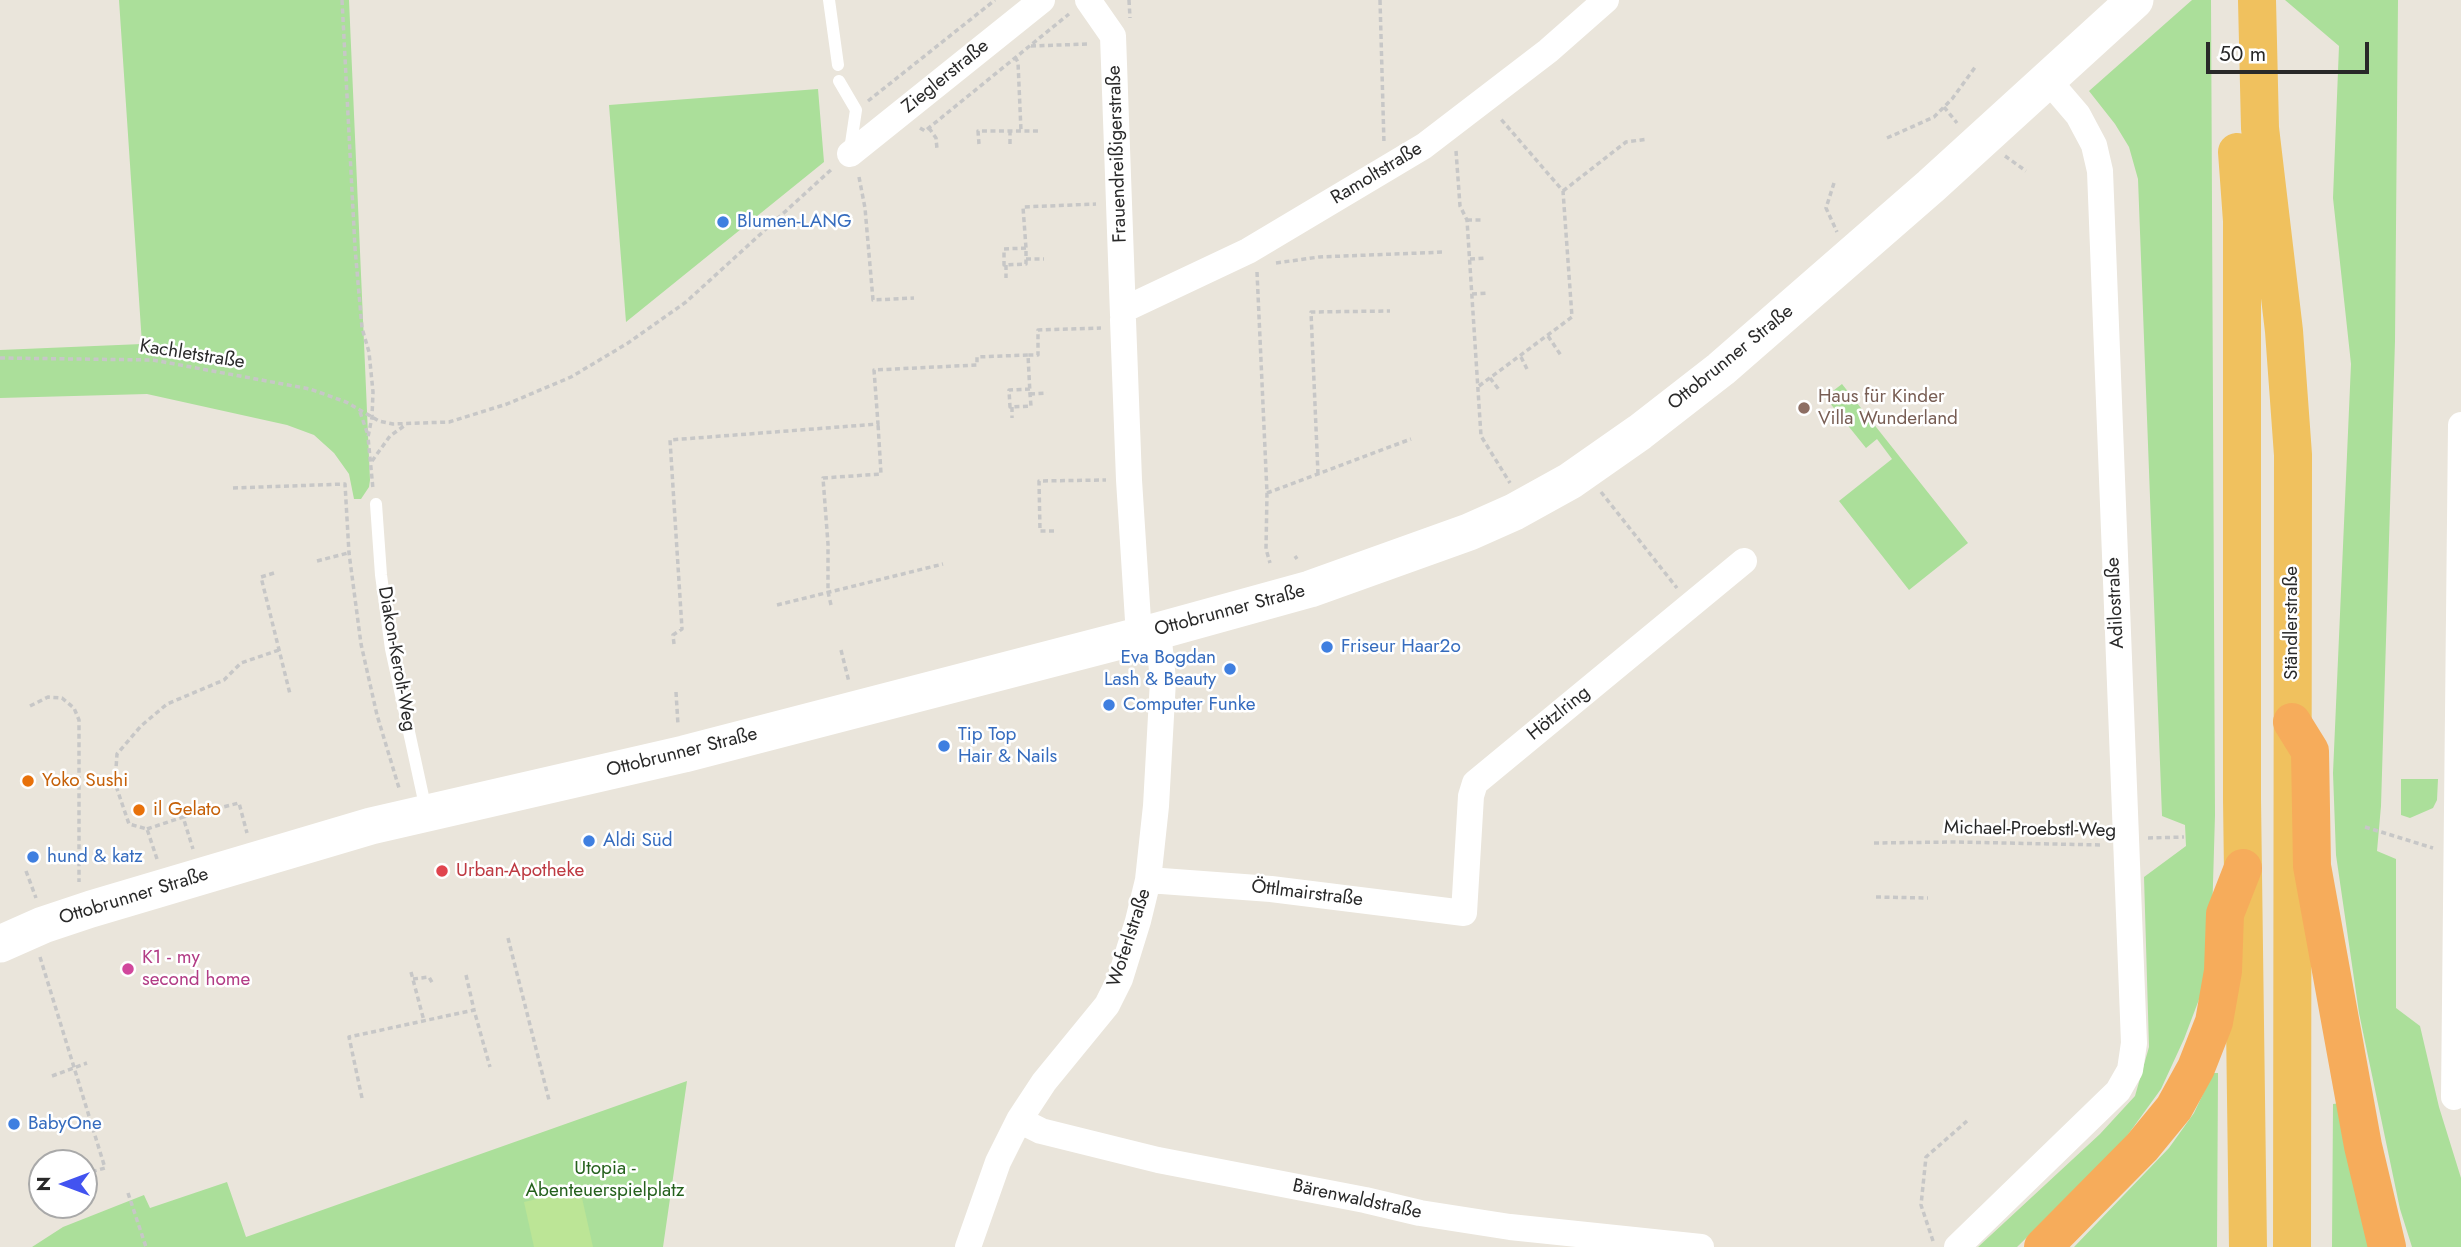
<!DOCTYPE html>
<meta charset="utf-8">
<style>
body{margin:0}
#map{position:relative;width:2461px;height:1247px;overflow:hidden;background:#eae5db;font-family:Jost,sans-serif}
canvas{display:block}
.north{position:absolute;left:28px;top:1149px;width:70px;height:70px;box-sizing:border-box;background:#fff;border:2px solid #a9a9a9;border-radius:50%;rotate:270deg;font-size:19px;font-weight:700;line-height:28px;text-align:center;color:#292929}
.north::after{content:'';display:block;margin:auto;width:24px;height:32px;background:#4253f0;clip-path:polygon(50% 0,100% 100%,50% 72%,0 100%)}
.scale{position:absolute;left:2206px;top:42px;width:163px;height:32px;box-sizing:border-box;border:4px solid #292929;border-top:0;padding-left:9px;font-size:21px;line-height:24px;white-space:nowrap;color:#292929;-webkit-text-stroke:5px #fff;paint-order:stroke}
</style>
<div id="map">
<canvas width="2461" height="1247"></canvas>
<div class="north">N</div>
<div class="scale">50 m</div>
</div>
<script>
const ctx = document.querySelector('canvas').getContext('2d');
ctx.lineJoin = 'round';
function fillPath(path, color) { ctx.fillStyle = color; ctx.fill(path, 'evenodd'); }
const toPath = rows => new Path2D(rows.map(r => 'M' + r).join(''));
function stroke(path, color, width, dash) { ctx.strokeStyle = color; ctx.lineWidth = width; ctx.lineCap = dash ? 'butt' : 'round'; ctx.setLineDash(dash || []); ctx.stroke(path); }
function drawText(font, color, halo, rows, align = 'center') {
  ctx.font = font + ' Jost,sans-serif'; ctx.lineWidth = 5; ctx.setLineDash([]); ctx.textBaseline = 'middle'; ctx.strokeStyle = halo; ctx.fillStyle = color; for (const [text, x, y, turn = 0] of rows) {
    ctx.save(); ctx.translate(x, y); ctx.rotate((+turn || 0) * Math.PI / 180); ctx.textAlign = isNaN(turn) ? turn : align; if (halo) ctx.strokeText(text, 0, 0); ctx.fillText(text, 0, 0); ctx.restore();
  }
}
fillPath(toPath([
 [119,0,349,0,370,480,369,487,361,499,354,499,349,474,334,453,314,435,287,425,147,394,0,398,0,350,142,344],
 [2192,0,2211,0,2215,815,2212,918,2206,981,2184,1039,2161,1089,2119,1147,2017,1247,1978,1247,2100,1134,2135,1096,2149,1047,2144,877,2186,846,2185,825,2162,816,2138,179,2129,147,2115,124,2089,91],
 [2285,0,2398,0,2395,341,2381,806,2377,851,2396,859,2396,1008,2420,1026,2439,1107,2461,1178,2461,1247,2412,1247,2400,1209,2359,1013,2336,855,2333,773,2351,364,2333,198,2339,46],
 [818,89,824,162,626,322,609,105],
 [1842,384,1968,543,1909,590,1839,501,1892,459,1877,439,1866,448,1825,397],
 [2401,779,2438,779,2437,800,2433,808,2410,818,2401,815],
 [2213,1073,2218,1073,2217,1247,2074,1247,2169,1148,2194,1113],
 [687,1081,663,1247,32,1247,63,1227,144,1195,150,1208,227,1182,246,1237],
 [2341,1103,2371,1247,2332,1247,2333,1104]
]), '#abdf9a');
fillPath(toPath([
 [580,1189,593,1247,534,1247,524,1202]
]), '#bce596');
stroke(toPath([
 [342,0,355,248,362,328,369,352,373,392,372,417,368,437,373,489],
 [1129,0,1130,18],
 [1380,0,1384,144],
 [1031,46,1089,44],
 [1015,57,1018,62,1021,131],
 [868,101,995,0],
 [1944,107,1957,123],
 [920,128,925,131,1069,14],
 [929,128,936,138,937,149],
 [1887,138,1934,117,1952,99,1976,66],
 [979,144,978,131,1038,131],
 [1010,144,1010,132],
 [1456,151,1460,206,1467,220,1481,436,1510,483],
 [2005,156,2026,171],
 [859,177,865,208,873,300,914,298],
 [1834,183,1826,208,1837,232],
 [1563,191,1626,142,1648,139],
 [1467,220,1483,220],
 [1026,248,1004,249,1004,265,1026,264,1026,248,1023,207,1096,204],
 [1026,259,1044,259],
 [1470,259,1486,258],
 [1276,263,1319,257,1445,252],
 [1006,265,1006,278],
 [1257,272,1267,493,1266,549,1270,563],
 [1472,294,1488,293],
 [1548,336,1562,357],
 [1521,357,1527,369],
 [0,358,153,360,310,389,346,402,379,421,393,424,449,422,507,404,571,377,628,343,686,302,833,168],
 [1490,378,1500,391],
 [1479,386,1572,317,1563,191,1500,118],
 [1030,389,1009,390,1010,407,1031,406,1030,394,1028,355,1038,355,1038,330,1101,328],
 [1030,394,1047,393],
 [1012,407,1012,418],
 [360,412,368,435],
 [372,461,390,436,404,426],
 [1318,474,1311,312,1390,311],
 [233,488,345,484,349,553,361,644,377,715,399,788],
 [1601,492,1677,588],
 [1267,493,1411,439],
 [1054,531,1040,531,1039,481,1106,480],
 [1295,556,1297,559],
 [317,561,348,553],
 [274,573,261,577,290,694],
 [777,605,943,564],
 [831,605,828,592,828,544,823,478,881,474,878,424],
 [674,644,673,635,682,629,670,440,878,424,874,370,977,365,977,357,1028,355],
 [841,650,849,682],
 [676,692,678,725],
 [30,706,48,697,62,698,74,708,79,720,79,882],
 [183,817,239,803,247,833],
 [2365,827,2433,848],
 [147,829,183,817,193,849],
 [2148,838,2184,837],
 [1874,843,1955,842,2103,845],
 [157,859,147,829,129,824,115,783,117,754,141,726,167,704,224,680,241,663,279,650],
 [26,871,36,898],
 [1876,897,1928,898],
 [508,938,549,1100],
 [40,957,105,1168,84,1174],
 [411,972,424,1021],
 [466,975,474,1010],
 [413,979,429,977,433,984],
 [52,1076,87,1063],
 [362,1098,349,1037,474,1010,490,1067],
 [128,1193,146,1247],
 [1933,1241,1921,1205,1926,1157,1967,1121]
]), '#c7c7c7', 3.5, [5, 3.5]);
stroke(toPath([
 [829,0,838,65],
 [839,81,856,110,850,150],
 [376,504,381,575,391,649,426,810]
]), '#fff', 12);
stroke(toPath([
 [1088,0,1113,36,1123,315],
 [850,154,1042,0],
 [1123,310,1248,251,1424,146,1548,51,1606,0],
 [1123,320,1129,480,1139,636],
 [1148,880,1271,889,1464,913,1471,796,1475,783,1744,561],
 [2454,1097,2461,425],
 [1019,1120,1041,1131,1158,1160,1365,1200,1420,1213,1510,1227,1701,1247],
 [968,1247,998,1162,1019,1120,1044,1082,1107,1005,1120,979,1138,921,1148,880,1156,806,1163,680,1158,631],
 [1957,1247,2118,1091,2130,1070,2134,1043,2100,171,2094,145,2078,115,2048,80]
]), '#fff', 26);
stroke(toPath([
 [0,944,43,925,91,909,371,826,684,754,1158,631,1310,589,1469,532,1514,512,1570,481,1640,432,1721,369,1931,186,2135,0]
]), '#fff', 37);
stroke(toPath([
 [2257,0,2260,128,2284,331,2293,455,2292,1247],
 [2237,152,2242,221,2242,799,2248,1247]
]), '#f0c15e', 38);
stroke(toPath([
 [2292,722,2310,751,2312,866,2363,1146,2387,1247],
 [2043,1247,2142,1147,2174,1108,2196,1068,2214,1022,2223,971,2225,914,2243,868]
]), '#f6ac5b', 38);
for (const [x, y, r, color] of [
 [723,222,7,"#3f7fe0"],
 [1804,408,7,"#8d6e63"],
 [1327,647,7,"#3f7fe0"],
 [1230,669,7,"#3f7fe0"],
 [1109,705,7,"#3f7fe0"],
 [944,746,7,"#3f7fe0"],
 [28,781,7,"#e8710a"],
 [139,810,7,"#e8710a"],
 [589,841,7,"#3f7fe0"],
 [33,857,7,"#3f7fe0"],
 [442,871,7,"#e0444e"],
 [128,969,7,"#d1479c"],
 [14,1124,7,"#3f7fe0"]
]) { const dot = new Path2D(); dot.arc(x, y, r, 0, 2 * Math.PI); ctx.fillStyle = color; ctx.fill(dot); stroke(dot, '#fff', 2.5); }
drawText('19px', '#292929', '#fff', [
 ["Zieglerstraße",946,77,-39],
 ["Frauendreißigerstraße",1118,154,-92],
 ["Ramoltstraße",1377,174,-31],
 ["Kachletstraße",192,355,9],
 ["Ottobrunner Straße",1731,358,-39],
 ["Adilostraße",2116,603,-93],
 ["Ottobrunner Straße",1230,611,-15],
 ["Ständlerstraße",2292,623,-90],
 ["Diakon-Kerolt-Weg",396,659,80],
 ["Hötzlring",1559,714,-39],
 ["Ottobrunner Straße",682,753,-14],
 ["Michael-Proebstl-Weg",2030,830,1],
 ["Öttlmairstraße",1307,894,7],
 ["Ottobrunner Straße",134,897,-17],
 ["Woferlstraße",1130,938,-72],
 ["Bärenwaldstraße",1357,1200,12]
]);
drawText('19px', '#366cbe', '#fff', [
 ["Blumen-LANG",737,222],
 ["Friseur Haar2o",1341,647],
 ["Eva Bogdan",1216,658,"right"],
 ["Lash & Beauty",1216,680,"right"],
 ["Computer Funke",1123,705],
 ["Tip Top",958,735],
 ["Hair & Nails",958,757],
 ["Aldi Süd",603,841],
 ["hund & katz",47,857],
 ["BabyOne",28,1124]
], 'left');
drawText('19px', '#785e54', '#fff', [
 ["Haus für Kinder",1818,397],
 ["Villa Wunderland",1818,419]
], 'left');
drawText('19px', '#c56008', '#fff', [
 ["Yoko Sushi",42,781],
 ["il Gelato",153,810]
], 'left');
drawText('19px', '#be3a42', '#fff', [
 ["Urban-Apotheke",456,871]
], 'left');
drawText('19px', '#b23c85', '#fff', [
 ["K1 - my",142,958],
 ["second home",142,980]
], 'left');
drawText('19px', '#25611d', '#fff', [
 ["Utopia -",605,1169],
 ["Abenteuerspielplatz",605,1191]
]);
</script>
